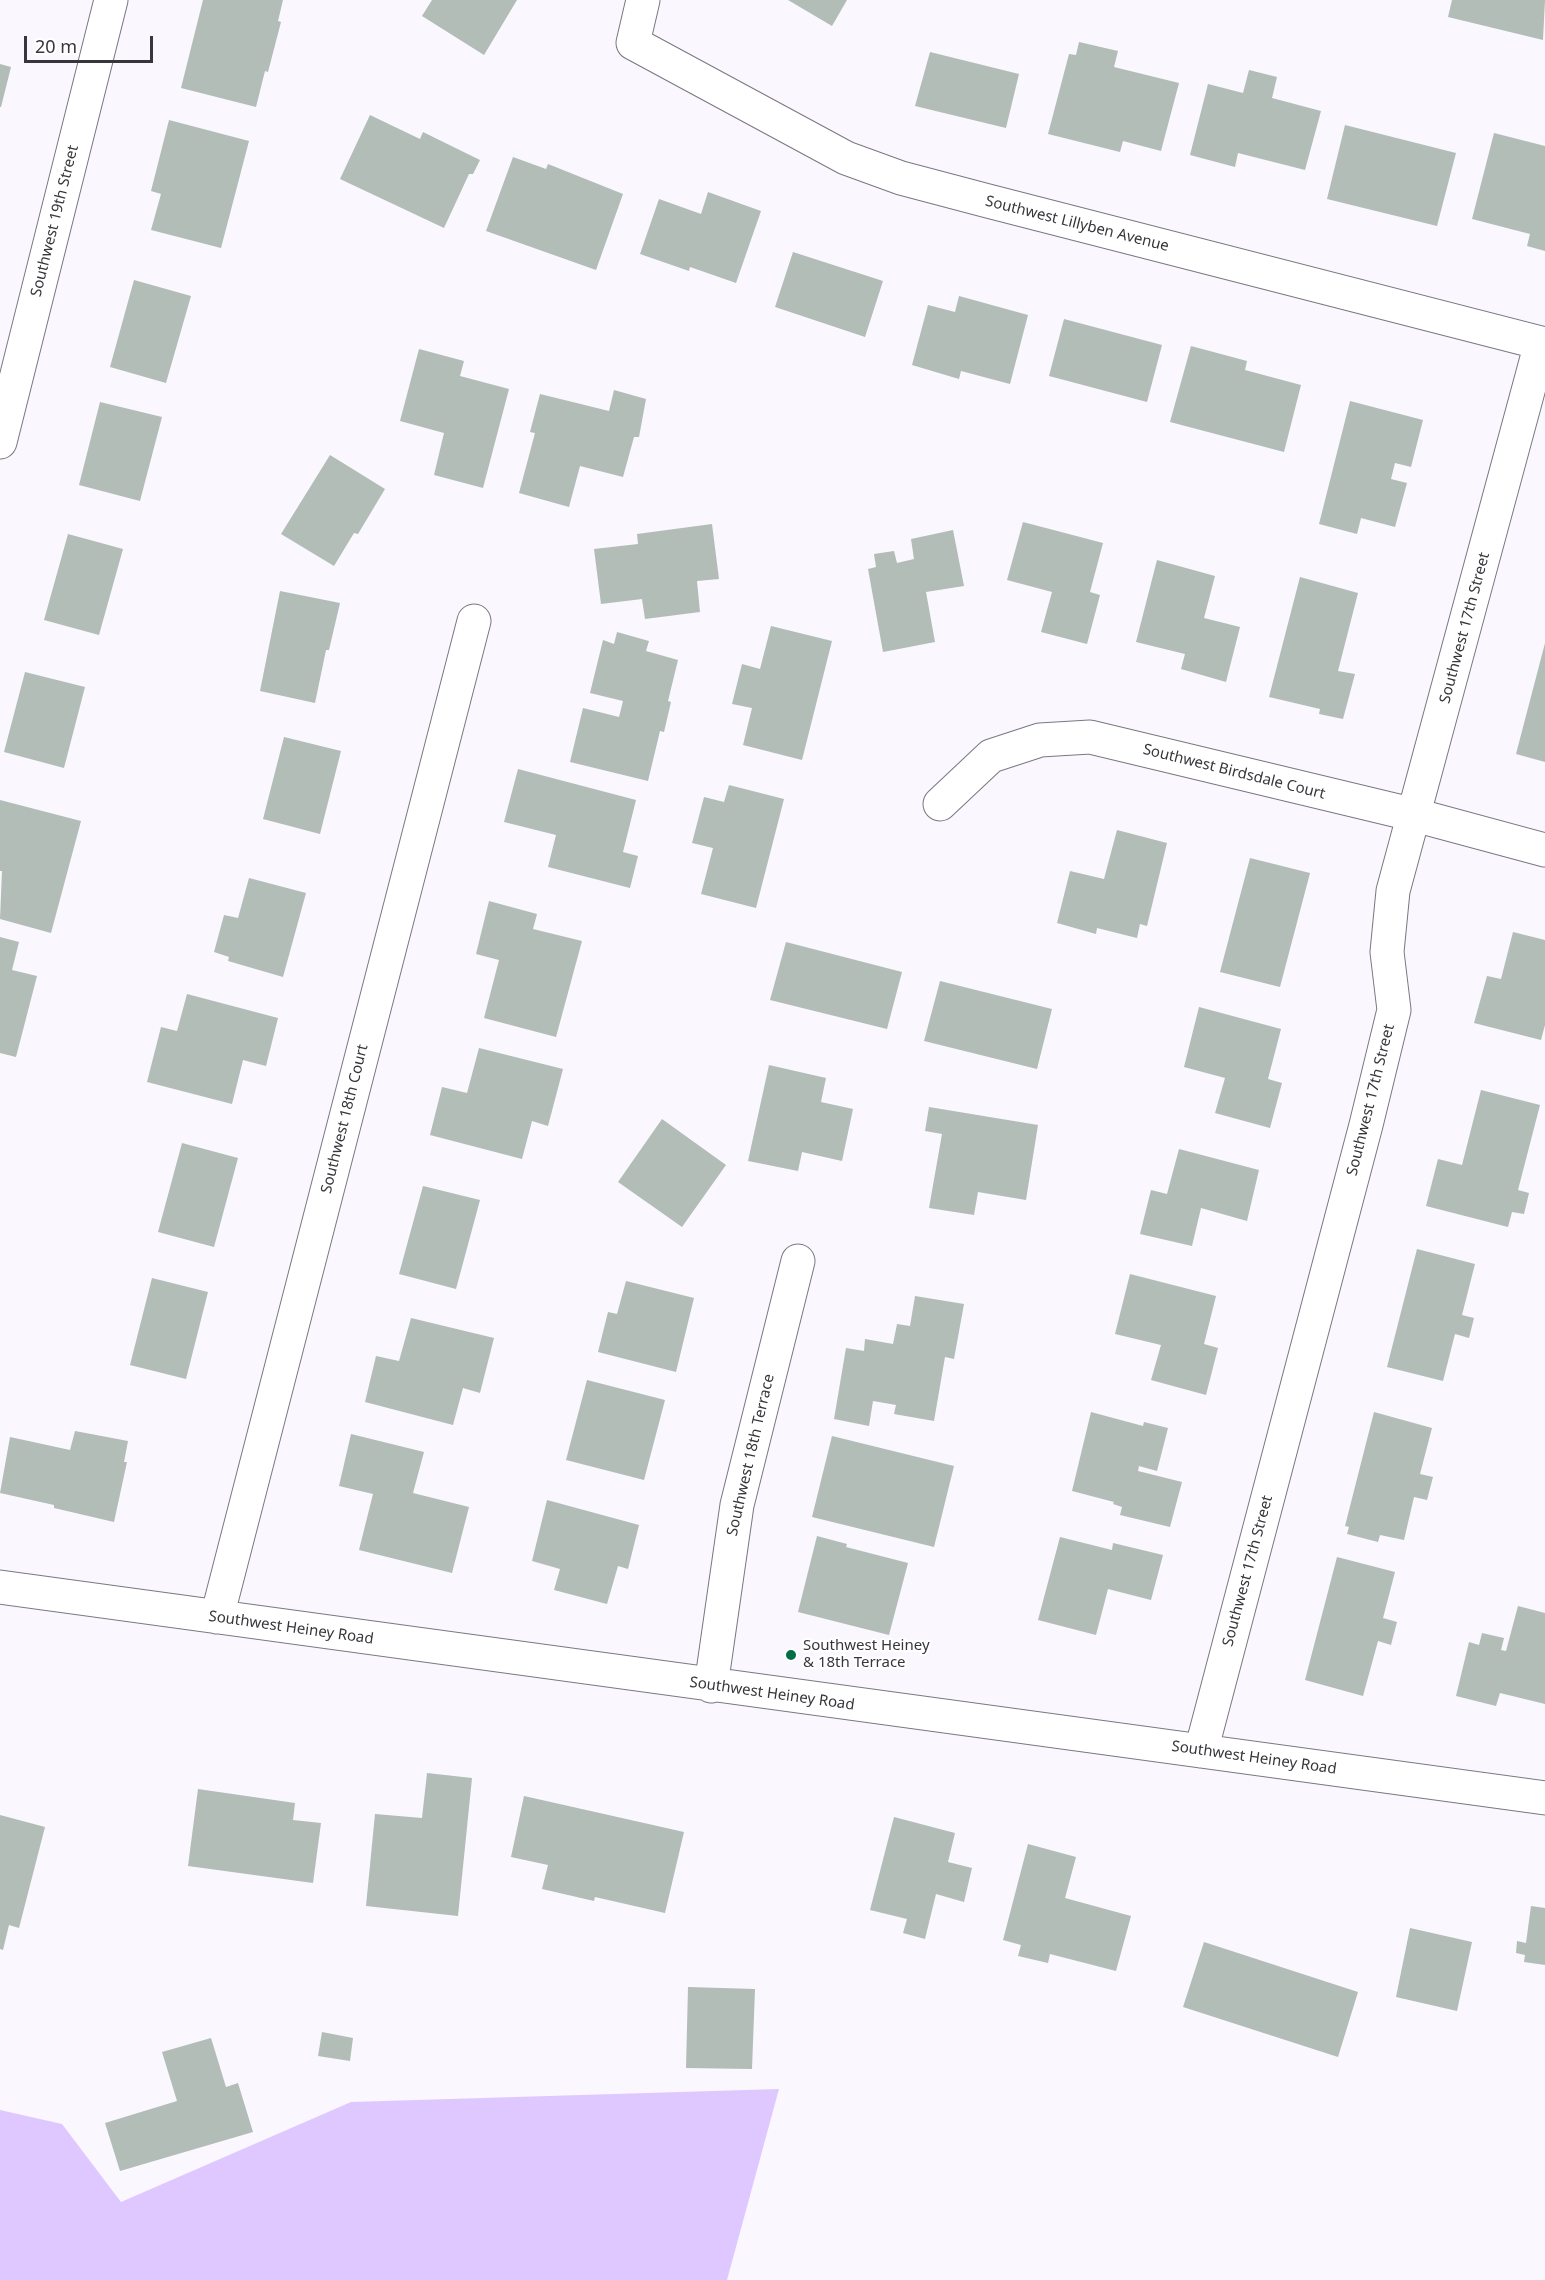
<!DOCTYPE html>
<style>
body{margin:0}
#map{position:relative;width:1545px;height:2280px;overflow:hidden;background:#faf7fe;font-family:"Noto Sans",sans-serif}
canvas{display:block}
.scale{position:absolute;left:24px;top:36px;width:129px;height:27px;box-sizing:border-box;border:3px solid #38363b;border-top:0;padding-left:8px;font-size:18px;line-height:21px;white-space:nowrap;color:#38363b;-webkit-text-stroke:4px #fff;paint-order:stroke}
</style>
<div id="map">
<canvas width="1545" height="2280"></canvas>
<div class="scale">20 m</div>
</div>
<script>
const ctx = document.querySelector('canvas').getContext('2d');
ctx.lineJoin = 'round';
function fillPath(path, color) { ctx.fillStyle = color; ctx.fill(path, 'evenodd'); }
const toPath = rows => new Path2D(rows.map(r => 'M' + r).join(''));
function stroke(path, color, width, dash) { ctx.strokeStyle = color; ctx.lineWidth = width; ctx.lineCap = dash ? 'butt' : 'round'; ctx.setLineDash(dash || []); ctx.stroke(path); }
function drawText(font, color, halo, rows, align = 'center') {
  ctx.font = font + ' "Noto Sans",sans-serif'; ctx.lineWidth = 4.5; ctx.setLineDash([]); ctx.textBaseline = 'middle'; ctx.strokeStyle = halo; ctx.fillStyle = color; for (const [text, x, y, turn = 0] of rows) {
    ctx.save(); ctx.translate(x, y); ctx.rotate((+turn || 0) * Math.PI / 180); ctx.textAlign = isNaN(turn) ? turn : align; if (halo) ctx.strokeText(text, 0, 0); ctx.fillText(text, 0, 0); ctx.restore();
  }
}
fillPath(toPath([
 [779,2089,727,2280,0,2280,0,2110,62,2124,121,2202,351,2102]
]), '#dec8ff');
fillPath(toPath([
 [203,0,283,0,278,21,281,22,268,72,265,71,256,107,181,88],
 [432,0,517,0,484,55,422,16],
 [788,0,847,0,832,26],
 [1452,0,1545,0,1543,40,1448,17],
 [1079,42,1118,51,1114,67,1179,83,1161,151,1123,141,1120,152,1048,134,1069,54,1076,55],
 [930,52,1019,74,1006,128,915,106],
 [0,64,11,67,1,107,0,107],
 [1249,70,1277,77,1272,98,1321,111,1305,170,1238,153,1235,167,1190,155,1208,84,1243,93],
 [370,115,420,139,423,132,480,160,473,174,469,174,444,228,340,179],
 [169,120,249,141,221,248,151,230,161,194,151,191],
 [1345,125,1456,153,1437,226,1327,199],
 [1494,133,1545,146,1545,251,1527,246,1530,234,1472,219],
 [513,157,546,169,548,164,623,194,596,270,486,231],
 [708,192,761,211,736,283,690,267,689,271,640,254,659,199,701,214],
 [793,252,883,281,865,337,775,307],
 [134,280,191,296,166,383,110,367],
 [959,296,1028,315,1010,384,961,371,959,379,912,365,928,305,955,312],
 [1064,319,1162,345,1147,402,1049,376],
 [1191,346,1247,361,1245,370,1301,385,1284,452,1170,422],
 [419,349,464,361,460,376,509,389,483,488,434,475,444,433,400,421],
 [614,390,646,399,639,437,634,437,623,477,580,466,569,507,519,493,535,433,530,432,540,394,609,411],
 [1350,401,1423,420,1411,467,1395,463,1391,479,1407,483,1395,527,1361,518,1357,534,1319,524],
 [100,402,162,417,140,501,79,485],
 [330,455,385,489,358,534,354,533,334,566,281,534],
 [1023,522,1103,543,1090,592,1100,595,1087,644,1041,632,1052,592,1007,580],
 [712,524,719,579,697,581,700,612,645,619,642,599,601,604,594,549,638,544,637,534],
 [953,530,964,586,926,592,935,642,883,652,868,569,876,567,874,554,894,551,897,563,914,559,911,539],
 [68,534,123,549,99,635,44,620],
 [1157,560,1215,576,1204,618,1240,627,1226,682,1181,669,1185,654,1136,642],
 [1300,577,1358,593,1338,671,1355,674,1343,719,1319,714,1320,709,1269,697],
 [280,591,340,603,329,650,326,650,315,703,260,691],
 [771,626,832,641,802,760,743,745,752,708,732,704,742,664,760,669],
 [617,632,649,641,646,651,678,660,668,701,671,702,664,732,660,731,648,781,570,762,583,708,619,717,623,701,590,693,603,640,614,644],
 [1545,643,1545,762,1516,754],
 [25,672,85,687,64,768,4,752],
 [284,737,341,751,320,834,263,819],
 [518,769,636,800,623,852,638,856,630,888,548,867,556,835,504,822],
 [729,785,784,799,756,908,701,894,713,848,692,843,704,797,724,802],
 [0,800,81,821,51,933,0,919,2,871,0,871],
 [1117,830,1167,843,1147,926,1140,924,1137,938,1097,928,1096,934,1057,923,1070,871,1104,879],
 [1250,858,1310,873,1280,987,1220,972],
 [249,878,306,893,283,977,228,961,229,957,214,952,224,915,238,918],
 [489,901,537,914,533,929,582,941,556,1037,484,1018,499,960,476,954],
 [1513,932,1545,940,1545,1025,1541,1040,1474,1023,1487,976,1501,979],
 [0,937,19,942,12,970,37,976,16,1057,0,1053],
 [786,942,902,972,887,1029,770,1000],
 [940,981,1052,1009,1037,1069,924,1041],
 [187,994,278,1018,266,1066,243,1060,232,1104,147,1082,161,1027,177,1031],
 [1199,1007,1281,1029,1268,1079,1282,1083,1270,1128,1215,1113,1225,1078,1184,1067],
 [479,1048,563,1069,548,1126,532,1121,522,1159,430,1135,442,1087,467,1093],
 [769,1065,826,1078,821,1102,853,1109,842,1161,802,1152,798,1171,748,1161],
 [1481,1090,1540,1105,1518,1190,1529,1193,1524,1214,1512,1212,1508,1227,1426,1206,1438,1159,1462,1165],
 [929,1107,1038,1125,1026,1200,978,1192,974,1215,929,1208,942,1134,925,1131],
 [662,1119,726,1165,682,1227,618,1182],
 [182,1143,238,1158,214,1247,158,1232],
 [1179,1149,1259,1170,1247,1221,1201,1208,1192,1246,1140,1234,1151,1190,1167,1194],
 [423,1186,480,1200,456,1289,399,1274],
 [1417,1249,1475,1264,1462,1315,1474,1318,1469,1338,1455,1334,1443,1381,1387,1367],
 [1130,1274,1216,1296,1204,1344,1218,1348,1206,1395,1151,1380,1161,1345,1115,1334],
 [152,1278,208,1292,186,1379,130,1365],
 [626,1281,694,1298,676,1372,598,1352,608,1312,617,1314],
 [915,1296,964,1304,954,1359,945,1357,934,1421,894,1414,896,1405,873,1401,869,1426,834,1419,846,1348,864,1351,865,1339,893,1344,897,1324,910,1326],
 [411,1318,494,1338,480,1393,463,1388,453,1425,365,1402,376,1356,399,1361],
 [587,1380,665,1400,644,1480,566,1460],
 [1091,1412,1143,1426,1144,1422,1168,1428,1157,1471,1139,1466,1138,1471,1182,1482,1170,1527,1120,1515,1122,1507,1113,1504,1114,1502,1072,1491],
 [1374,1412,1432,1428,1420,1474,1433,1477,1427,1500,1414,1497,1404,1540,1380,1535,1378,1542,1347,1534,1349,1527,1345,1526],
 [75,1431,128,1441,124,1462,127,1462,114,1522,54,1508,54,1505,0,1493,10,1437,70,1450],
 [351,1434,424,1452,413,1493,469,1507,452,1573,359,1550,373,1494,339,1486],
 [832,1436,954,1466,934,1547,812,1517],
 [547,1500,639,1525,628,1569,618,1566,607,1604,554,1590,560,1569,532,1561],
 [817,1536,847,1544,846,1547,908,1563,889,1635,798,1612],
 [1060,1537,1112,1550,1113,1543,1163,1555,1151,1600,1108,1589,1096,1635,1038,1620],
 [1337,1557,1395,1572,1383,1618,1397,1622,1391,1645,1378,1641,1363,1696,1305,1680],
 [1518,1606,1545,1613,1545,1704,1500,1693,1496,1706,1456,1696,1469,1642,1479,1645,1482,1633,1504,1638,1501,1650,1506,1651],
 [427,1773,472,1778,458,1916,366,1906,375,1814,422,1818],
 [198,1789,295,1803,293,1820,321,1823,313,1883,188,1866],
 [524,1796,684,1832,665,1913,595,1897,594,1901,542,1889,548,1865,511,1857],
 [0,1815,45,1827,19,1928,9,1925,3,1950,0,1949],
 [894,1817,955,1833,948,1862,972,1868,964,1902,936,1894,925,1939,903,1933,907,1919,870,1910],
 [1028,1844,1076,1857,1065,1898,1131,1916,1116,1971,1050,1954,1048,1963,1018,1956,1021,1945,1003,1940],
 [1531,1906,1545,1908,1545,1965,1524,1962,1525,1955,1516,1953,1517,1941,1526,1943],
 [1410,1928,1472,1942,1457,2011,1396,1997],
 [1204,1942,1358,1992,1338,2057,1183,2007],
 [688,1987,755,1989,752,2069,686,2068],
 [322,2032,353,2038,350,2061,318,2056],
 [211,2038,226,2087,238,2083,253,2132,120,2171,105,2123,177,2101,162,2052]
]), '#b1bdb6');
const minor = toPath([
 [643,0,633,43,846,158,901,178,988,201,1545,344],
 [0,442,111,0],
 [940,804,991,756,1040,740,1090,737,1415,815,1545,850],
 [0,1587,1545,1798],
 [217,1617,474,621],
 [711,1686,737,1505,798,1261],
 [1201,1751,1366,1125,1394,1010,1387,952,1393,891,1541,343]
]);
stroke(minor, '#7b7781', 35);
stroke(minor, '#fff', 33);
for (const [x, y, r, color] of [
 [791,1655,6,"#026e45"]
]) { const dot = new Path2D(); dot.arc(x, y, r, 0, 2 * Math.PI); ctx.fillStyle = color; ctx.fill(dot); stroke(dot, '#fff', 2); }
drawText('15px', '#38363b', '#fff', [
 ["Southwest 19th Street",55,221,-76],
 ["Southwest Lillyben Avenue",1077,224,14],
 ["Southwest 17th Street",1465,628,-75],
 ["Southwest Birdsdale Court",1234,772,14],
 ["Southwest 17th Street",1371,1100,-76],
 ["Southwest 18th Court",345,1119,-76],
 ["Southwest 18th Terrace",751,1455,-77],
 ["Southwest 17th Street",1248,1571,-75],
 ["Southwest Heiney Road",291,1628,8],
 ["Southwest Heiney Road",772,1694,8],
 ["Southwest Heiney Road",1254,1758,8]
]);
drawText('15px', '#38363b', '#fff', [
 ["Southwest Heiney",803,1646],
 ["& 18th Terrace",803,1663]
], 'left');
</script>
